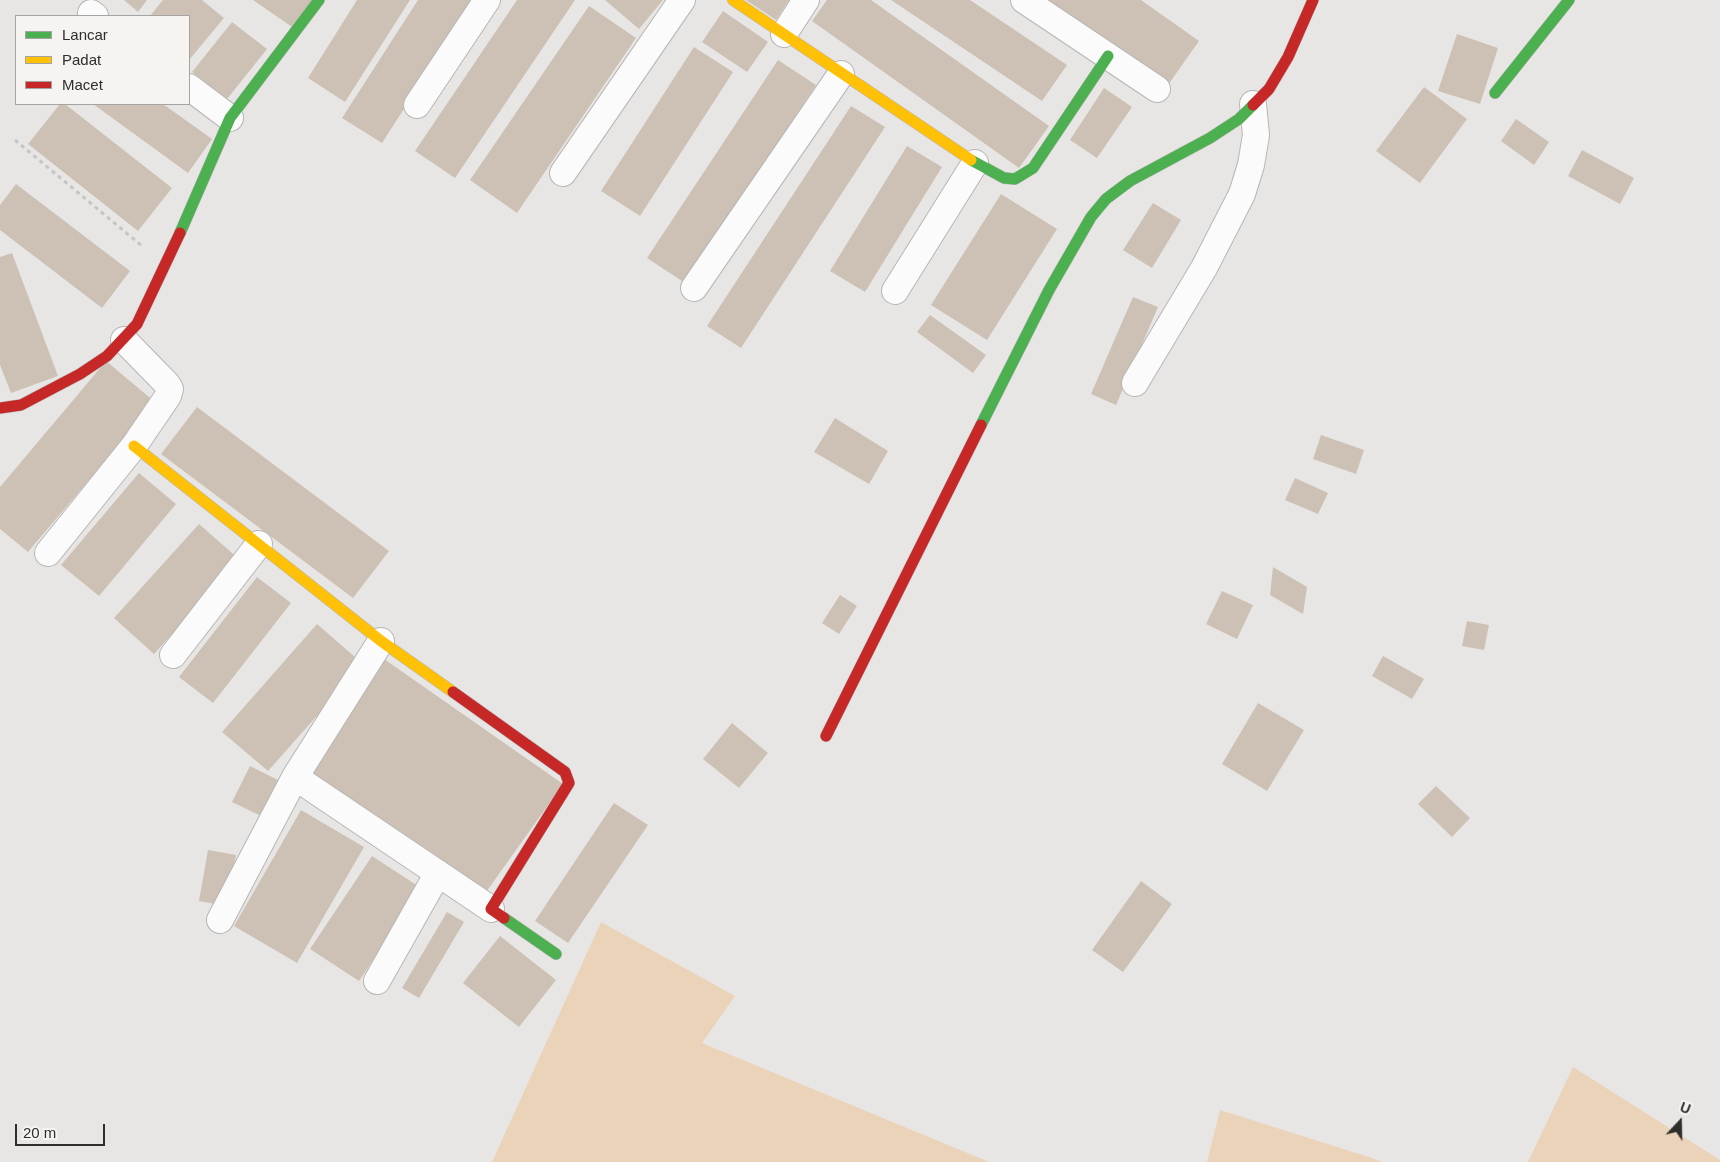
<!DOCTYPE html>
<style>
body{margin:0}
#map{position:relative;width:1720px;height:1162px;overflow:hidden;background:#e8e6e4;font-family:Arial,sans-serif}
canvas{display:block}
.legend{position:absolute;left:15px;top:15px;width:175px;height:90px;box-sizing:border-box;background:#f6f3f0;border:1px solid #a6a4a2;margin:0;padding:6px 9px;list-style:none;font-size:15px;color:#2f2e2d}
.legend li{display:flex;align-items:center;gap:10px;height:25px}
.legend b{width:25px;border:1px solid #a6a4a2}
.north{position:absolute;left:1655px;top:1097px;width:50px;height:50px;-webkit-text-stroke:4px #f6f3f0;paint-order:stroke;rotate:21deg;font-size:14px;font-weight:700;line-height:20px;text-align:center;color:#2f2e2d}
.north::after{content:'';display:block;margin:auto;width:18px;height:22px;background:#2f2e2d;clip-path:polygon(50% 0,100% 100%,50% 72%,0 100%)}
.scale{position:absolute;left:15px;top:1124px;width:90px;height:22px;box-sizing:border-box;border:2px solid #2f2e2d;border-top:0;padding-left:6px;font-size:15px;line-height:18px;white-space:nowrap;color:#2f2e2d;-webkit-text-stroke:4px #f6f3f0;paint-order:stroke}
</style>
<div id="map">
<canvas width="1720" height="1162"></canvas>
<ul class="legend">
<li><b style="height:6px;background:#4caf50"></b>Lancar</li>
<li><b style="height:6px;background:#ffc107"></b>Padat</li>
<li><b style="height:6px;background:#c62828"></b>Macet</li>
</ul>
<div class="north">U</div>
<div class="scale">20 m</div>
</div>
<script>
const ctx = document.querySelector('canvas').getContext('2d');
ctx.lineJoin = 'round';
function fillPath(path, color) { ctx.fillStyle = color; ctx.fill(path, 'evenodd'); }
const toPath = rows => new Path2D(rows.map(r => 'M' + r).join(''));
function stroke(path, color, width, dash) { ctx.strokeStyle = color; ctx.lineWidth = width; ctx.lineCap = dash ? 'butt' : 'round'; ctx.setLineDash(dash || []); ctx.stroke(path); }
fillPath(toPath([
 [601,922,735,996,702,1043,989,1162,492,1162],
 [1573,1067,1720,1160,1720,1162,1528,1162],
 [1220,1110,1369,1157,1382,1162,1207,1162]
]), '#ead3b9');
fillPath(toPath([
 [124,0,147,0,138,12],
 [163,0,202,0,224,18,189,60,189,16,150,16],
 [253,0,315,0,295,29],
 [357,0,410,0,345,102,308,78],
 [418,0,474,0,382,143,342,118],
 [517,0,575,0,455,178,415,151],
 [605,0,663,0,639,29],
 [746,0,789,0,776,20],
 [827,0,871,0,1049,126,1019,168,812,21],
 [891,0,970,0,1067,65,1042,101],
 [1048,0,1141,0,1199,41,1168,85],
 [589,6,636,38,517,213,470,180],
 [723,11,768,42,747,72,702,42],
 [232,22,267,49,227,99,192,72],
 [1457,34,1498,48,1480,104,1438,91],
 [694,47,733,72,640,216,601,191],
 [778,60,816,85,685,283,647,258],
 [1424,87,1467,119,1420,183,1376,151],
 [1104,88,1132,107,1097,158,1070,140],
 [60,104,65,104,172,188,138,231,28,144],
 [93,104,163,104,212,139,188,173],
 [851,106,885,127,741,348,707,326],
 [1516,119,1549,142,1534,165,1501,141],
 [907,146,942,167,865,292,830,271],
 [1582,150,1634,178,1620,204,1568,176],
 [16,184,130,271,102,308,0,230,0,205],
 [1001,194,1057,229,987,340,931,305],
 [1153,203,1181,220,1152,268,1123,250],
 [12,253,58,376,11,393,0,365,0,257],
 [1133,297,1158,307,1116,405,1091,394],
 [930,315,986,355,973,373,917,332],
 [106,361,155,402,28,552,0,529,0,487],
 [197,407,389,551,353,598,161,454],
 [835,418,888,451,869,484,814,452],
 [1321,435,1364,450,1356,474,1313,459],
 [139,473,176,504,99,596,61,565],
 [1295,478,1328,493,1318,514,1285,500],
 [199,524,239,559,154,654,114,618],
 [1273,567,1307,587,1303,614,1270,595],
 [257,577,291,603,213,703,179,677],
 [1222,591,1253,605,1237,639,1206,624],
 [840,595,857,606,839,634,822,623],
 [1467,621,1489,625,1484,650,1462,646],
 [317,624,363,664,268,771,222,732],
 [1383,656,1424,679,1412,699,1372,676],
 [384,659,563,784,484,895,306,770],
 [1258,703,1304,730,1267,791,1222,764],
 [732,723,768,753,739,788,703,759],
 [250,766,278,780,261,816,232,802],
 [1436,786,1470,818,1452,837,1418,804],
 [614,803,648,825,568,943,535,921],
 [301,810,364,847,297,963,234,926],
 [208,850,236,855,226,906,199,901],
 [372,856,421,888,359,981,310,949],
 [1141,881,1172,904,1123,972,1092,950],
 [447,912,464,922,419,998,402,988],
 [500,936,556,980,519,1027,463,983]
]), '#ccc1b4');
const street = toPath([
 [1024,0,1157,89],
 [91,13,95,16],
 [784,34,806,0],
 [189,87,230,118],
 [417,105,487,0],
 [563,173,682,0],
 [694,288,841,74],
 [895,291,975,163],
 [1135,383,1204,268,1242,194,1251,165,1256,135,1253,104],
 [48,553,134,446,168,396,170,389,167,384,124,340],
 [173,655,259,544],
 [295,777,381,641],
 [220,920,295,777,491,909],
 [377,981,438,873]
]);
const fast = toPath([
 [1495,93,1569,0],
 [971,160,1004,178,1015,179,1033,168,1108,56],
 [180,233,230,118,319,0],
 [981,425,1049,290,1091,217,1106,199,1130,181,1210,138,1239,119,1253,105],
 [504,918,556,954]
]);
const slow = toPath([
 [733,0,971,160],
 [134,446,381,641,453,692]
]);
const jam = toPath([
 [1253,105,1269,89,1288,57,1313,0],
 [0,408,21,405,80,374,107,356,137,324,180,233],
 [453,692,565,772,569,783,491,909,504,918],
 [826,736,981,425]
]);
stroke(street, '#b7b6b5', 28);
stroke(fast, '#b7b6b5', 12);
stroke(slow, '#b7b6b5', 12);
stroke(jam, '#b7b6b5', 12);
stroke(toPath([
 [15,140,142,246]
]), '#c5c5c4', 3, [4, 4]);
stroke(street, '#fcfbfb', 26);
stroke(fast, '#4caf50', 11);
stroke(slow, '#ffc107', 11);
stroke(jam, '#c62828', 11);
</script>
